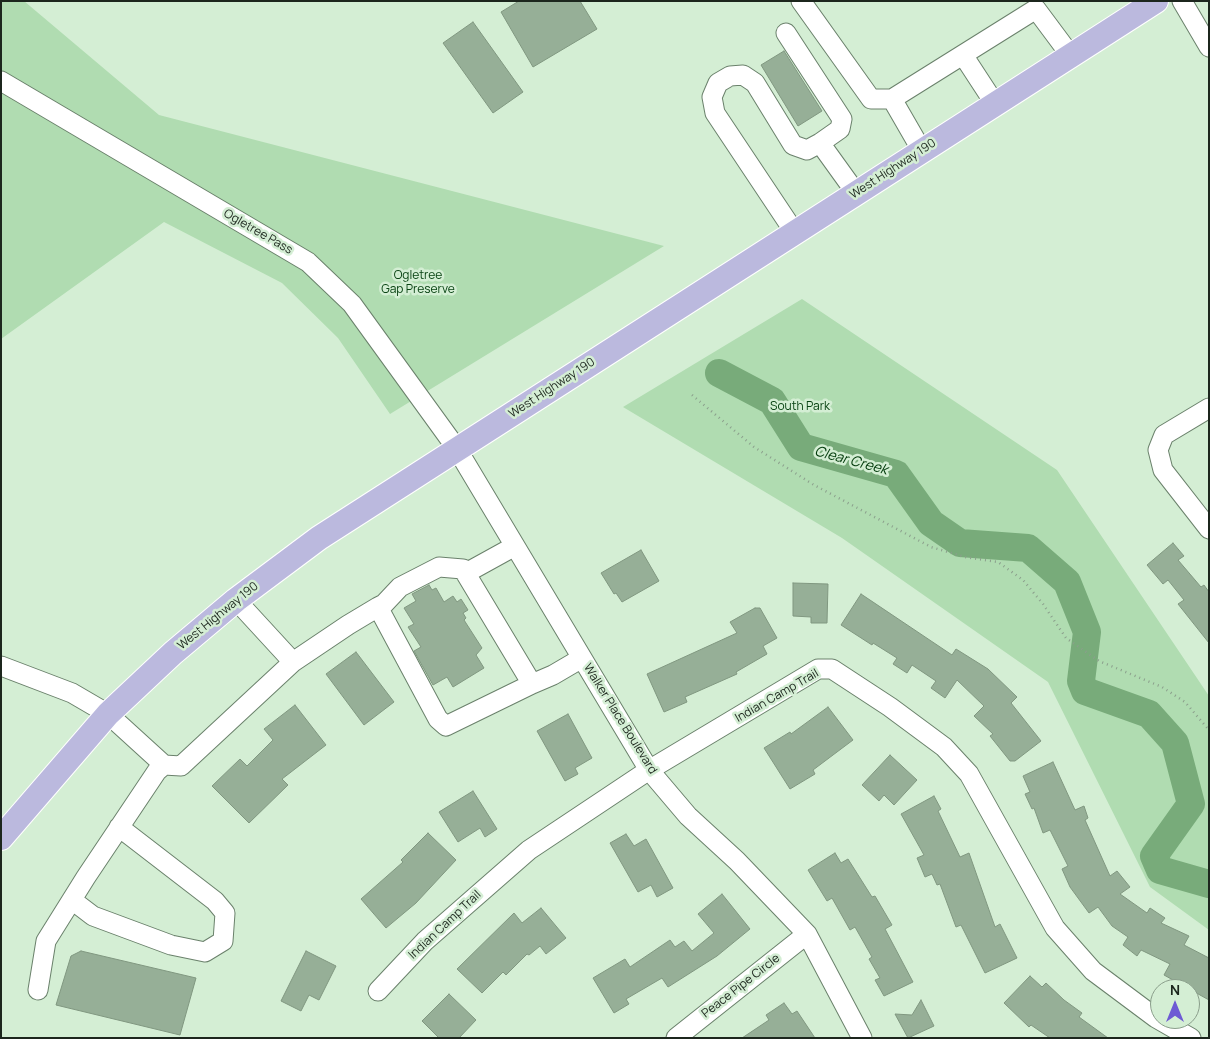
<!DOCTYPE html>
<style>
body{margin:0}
#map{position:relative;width:1210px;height:1039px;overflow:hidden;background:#d4eed4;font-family:Manrope,sans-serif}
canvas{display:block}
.frame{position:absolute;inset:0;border:2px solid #1c261d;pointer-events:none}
.north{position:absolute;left:1150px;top:979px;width:50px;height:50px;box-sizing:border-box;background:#d4eed4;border:1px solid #8a9e8b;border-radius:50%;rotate:0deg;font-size:14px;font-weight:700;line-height:20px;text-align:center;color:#1c261d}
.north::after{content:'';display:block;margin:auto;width:18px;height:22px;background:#6e5ad4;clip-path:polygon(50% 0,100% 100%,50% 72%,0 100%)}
</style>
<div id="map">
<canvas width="1210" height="1039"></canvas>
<div class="frame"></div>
<div class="north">N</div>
</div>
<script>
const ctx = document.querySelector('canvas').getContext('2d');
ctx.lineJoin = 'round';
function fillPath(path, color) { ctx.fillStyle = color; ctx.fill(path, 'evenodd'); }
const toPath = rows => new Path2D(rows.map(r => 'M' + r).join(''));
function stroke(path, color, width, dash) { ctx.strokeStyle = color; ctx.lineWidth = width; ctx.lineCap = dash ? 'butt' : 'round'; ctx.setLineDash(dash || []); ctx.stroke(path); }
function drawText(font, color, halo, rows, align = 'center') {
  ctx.font = font + ' Manrope,sans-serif'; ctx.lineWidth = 5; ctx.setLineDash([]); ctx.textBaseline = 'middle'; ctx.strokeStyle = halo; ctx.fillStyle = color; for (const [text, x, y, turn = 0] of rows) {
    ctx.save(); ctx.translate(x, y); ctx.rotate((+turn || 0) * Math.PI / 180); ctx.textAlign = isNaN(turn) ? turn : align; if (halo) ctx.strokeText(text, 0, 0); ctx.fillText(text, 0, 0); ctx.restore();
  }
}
fillPath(toPath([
 [1,1,24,1,159,115,664,246,390,414,338,338,282,283,164,222,1,339],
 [802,299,1057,470,1209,696,1209,930,1150,887,1048,682,842,538,623,407]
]), '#b0dcb1');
stroke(toPath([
 [719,373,772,401,801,447,896,474,931,523,960,543,1028,548,1067,582,1087,632,1081,681,1085,691,1149,714,1175,743,1191,804,1154,856,1160,870,1209,884]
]), '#78ab7a', 28);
const building = toPath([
 [519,1,580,1,597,29,533,67,501,12,519,1],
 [473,22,523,92,493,113,443,43,473,22],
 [784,51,822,111,798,126,761,65,784,51],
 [1173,543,1184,556,1178,560,1201,587,1204,585,1209,592,1209,643,1178,604,1184,600,1168,580,1163,584,1147,565,1173,543],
 [641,550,659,581,622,602,616,593,614,594,601,573,641,550],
 [793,583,828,584,827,623,811,623,811,617,793,616,793,583],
 [429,585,432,590,436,588,444,602,453,596,457,602,461,599,468,610,463,613,466,618,464,620,482,648,476,655,484,668,453,687,447,677,433,685,414,651,421,647,408,627,414,624,404,608,416,601,412,594,429,585],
 [861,594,952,655,956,649,988,669,1017,697,1011,703,1041,741,1015,761,1010,761,990,736,993,734,974,716,984,706,957,680,945,698,931,688,936,681,912,665,907,673,893,664,897,658,873,643,872,645,841,625,861,594],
 [755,608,760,608,777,638,763,646,767,654,736,672,737,674,685,697,687,702,664,712,647,674,737,633,730,622,755,608],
 [356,652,394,702,364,725,326,674,356,652],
 [295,705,326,745,282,779,288,785,249,823,212,786,240,759,247,766,273,740,264,729,295,705],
 [828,707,853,740,813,770,815,774,790,789,764,748,790,732,791,734,828,707],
 [568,714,592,758,575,768,578,774,565,781,537,731,568,714],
 [890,755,917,780,894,805,884,795,879,801,862,785,890,755],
 [1053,762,1075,810,1084,806,1088,818,1085,820,1110,876,1117,871,1130,887,1120,894,1147,913,1150,908,1165,918,1161,923,1189,936,1184,945,1209,958,1209,1000,1164,975,1170,964,1141,950,1137,956,1123,945,1128,937,1112,926,1098,907,1089,913,1070,887,1062,869,1068,866,1050,830,1043,833,1034,808,1032,809,1025,794,1030,792,1023,776,1053,762],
 [473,791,497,829,485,837,480,828,458,842,439,812,473,791],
 [934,796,941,809,938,811,960,857,969,853,995,927,1000,924,1017,958,985,973,961,925,956,927,940,884,937,885,932,874,925,877,917,858,924,855,901,814,934,796],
 [428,833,456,860,416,903,386,928,361,899,403,862,401,860,428,833],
 [626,834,634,846,646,839,673,888,657,897,651,885,638,892,610,843,626,834],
 [835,853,841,863,848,859,872,897,875,896,892,925,885,929,913,982,884,996,875,980,880,978,869,959,872,957,855,927,850,930,832,898,827,901,808,870,835,853],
 [722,894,750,929,717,956,668,987,662,978,626,999,629,1004,614,1013,593,978,625,959,630,967,670,940,675,947,684,941,692,951,714,933,698,914,722,894],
 [541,908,566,938,546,954,540,946,529,955,527,954,506,975,503,972,482,993,457,969,514,913,522,923,541,908],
 [81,951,196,978,180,1035,56,1005,71,956,81,951],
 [306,951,336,966,319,1000,309,995,301,1011,281,1001,306,951],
 [1030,976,1042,987,1046,983,1064,1000,1082,1013,1079,1017,1108,1038,1050,1038,1031,1025,1029,1027,1004,1003,1030,976],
 [449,994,476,1020,459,1038,439,1038,422,1021,449,994],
 [921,1000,934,1026,908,1038,895,1014,912,1015,921,1000],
 [784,1003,792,1014,797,1011,815,1038,742,1038,769,1020,766,1015,784,1003]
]);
fillPath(building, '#96af97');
stroke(building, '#809780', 1);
const minor = toPath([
 [801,1,871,99,892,99],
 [1182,1,1209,47],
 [786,33,842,119,840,129,820,143,856,193],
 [963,55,995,104],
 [1,81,308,262,352,304,457,449,649,770,688,816,737,861,807,934,862,1038],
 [922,151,892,99,1036,9,1071,56],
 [795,233,715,113,712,97,718,83,730,76,743,75,755,83,793,145,807,150,820,143],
 [1209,408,1164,435,1158,450,1163,470,1209,529],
 [466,573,515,546],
 [293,662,348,625,378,607,384,604,400,587,439,567,463,569,532,684,446,726,438,719,378,607],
 [1,666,72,693,108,714,164,765,157,771,86,877,46,941,38,990],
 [532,684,553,675,582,658],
 [164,765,181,766,293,662,236,600],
 [72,900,93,916,171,945,205,952,223,941,225,913,215,901,119,827],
 [378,991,425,941,529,850,649,770,818,669,832,669,890,707,944,747,969,774,1055,928,1093,971,1156,1018,1191,1038],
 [676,1038,807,934]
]);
const major = toPath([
 [1,838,108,714,173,653,236,600,319,538,1156,1]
]);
stroke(minor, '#6a816b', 21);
stroke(major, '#fff', 26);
stroke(toPath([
 [692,395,754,447,814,485,931,547,965,557,998,562,1023,580,1043,604,1066,638,1099,661,1162,687,1185,702,1209,730]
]), '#8b9f8c', 2.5, [1, 4]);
stroke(minor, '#fff', 19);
stroke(major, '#bbb9de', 24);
drawText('12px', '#1c261d', '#d4eed4', [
 ["West Highway 190",893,169,-33],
 ["Ogletree Pass",258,232,30],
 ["West Highway 190",552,388,-33],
 ["West Highway 190",218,616,-39],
 ["Indian Camp Trail",777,696,-30],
 ["Walker Place Boulevard",620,719,58],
 ["Indian Camp Trail",445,925,-43],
 ["Peace Pipe Circle",741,986,-38]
]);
drawText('12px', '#094313', '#d4eed4', [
 ["Ogletree",418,276],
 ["Gap Preserve",418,290],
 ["South Park",800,407]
]);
drawText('italic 14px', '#003a0a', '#d4eed4', [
 ["Clear Creek",851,461,15]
]);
</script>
